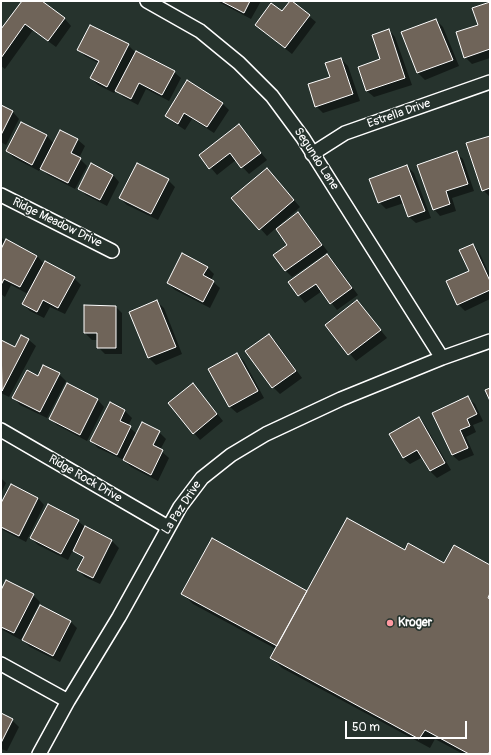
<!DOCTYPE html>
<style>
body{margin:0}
#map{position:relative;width:491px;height:755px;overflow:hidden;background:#26332d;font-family:Pangolin,sans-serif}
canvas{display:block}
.frame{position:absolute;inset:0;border:2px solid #fff;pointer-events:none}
.scale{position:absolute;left:345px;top:721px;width:122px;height:18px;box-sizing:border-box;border:2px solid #fff;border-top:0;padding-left:5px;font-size:12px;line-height:14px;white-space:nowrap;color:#fff;-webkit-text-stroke:3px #26332d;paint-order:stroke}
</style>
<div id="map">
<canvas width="491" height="755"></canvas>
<div class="frame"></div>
<div class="scale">50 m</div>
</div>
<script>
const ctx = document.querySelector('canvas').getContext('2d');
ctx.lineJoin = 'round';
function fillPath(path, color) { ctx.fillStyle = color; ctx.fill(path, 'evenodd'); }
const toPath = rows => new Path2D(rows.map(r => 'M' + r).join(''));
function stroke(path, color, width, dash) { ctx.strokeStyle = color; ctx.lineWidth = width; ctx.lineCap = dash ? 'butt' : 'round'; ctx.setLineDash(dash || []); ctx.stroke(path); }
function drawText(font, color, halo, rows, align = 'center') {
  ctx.font = font + ' Pangolin,sans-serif'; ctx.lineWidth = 3.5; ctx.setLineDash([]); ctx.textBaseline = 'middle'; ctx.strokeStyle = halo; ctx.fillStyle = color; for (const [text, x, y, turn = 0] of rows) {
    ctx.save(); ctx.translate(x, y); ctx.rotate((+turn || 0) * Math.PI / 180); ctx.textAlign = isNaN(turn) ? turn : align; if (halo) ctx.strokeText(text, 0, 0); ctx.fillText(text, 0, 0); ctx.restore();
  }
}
fillPath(toPath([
 [23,1,40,1,65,19,71,26,56,47,33,30,5,69,1,66,1,31],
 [217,1,261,1,251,19],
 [291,1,316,22,292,54,263,31,282,13],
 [490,4,490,58,472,64,465,57],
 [436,20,443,27,459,66,425,80,418,73,402,33],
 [389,30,395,37,412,85,374,97,367,91,381,60],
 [128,45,136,53,174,72,181,78,169,101,146,89,138,105,123,97,116,90,114,93,98,85,91,78,98,63,85,56,79,50],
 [341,59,348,66,360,101,323,113,316,106],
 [222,103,229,110,214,133,192,119,185,130,173,122,166,116],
 [1,106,13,112,19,119,6,145,1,142],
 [21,123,47,136,54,144,61,131,78,140,85,146,79,158,87,166,75,189,48,175,41,168,39,171,14,158,7,151],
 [238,125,267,160,249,174,236,160,217,175,200,155],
 [490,137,490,197,483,190],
 [456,153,463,159,474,191,452,198,456,211,440,216,434,209],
 [407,166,414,173,431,218,416,223,409,217,404,203,386,209,379,202],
 [113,175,119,182,107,206,86,195,80,189],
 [273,176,300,207,267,236,233,198],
 [168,180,175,187,158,220,127,205,120,198],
 [298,214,305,221,328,252,292,277,286,271,289,245,276,228,277,229],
 [1,237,6,242,37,256,44,264,74,278,81,285,65,314,50,307,44,318,30,311,23,304,28,294,11,285,5,297,1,294],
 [473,245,479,252,490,275,490,299,465,311,458,304,470,272],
 [327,255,334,262,358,295,337,310,322,291,305,303,289,283],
 [207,267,214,274,211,280,220,288,210,308,175,290,168,283],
 [357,301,387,338,356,361,326,325],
 [157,302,164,308,182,354,156,365,149,358,130,312],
 [116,307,122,313,122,354,105,354,98,347,98,340,92,340,85,333],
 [269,335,276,342,302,378,280,394,273,387],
 [22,336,29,340,36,346,9,397,1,393,1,341,15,349],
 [237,354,244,361,264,398,237,413,230,407,209,370],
 [59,374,66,381,47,418,20,405,14,398,38,377],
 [67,385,98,400,104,407,87,441,57,425,50,418],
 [199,391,223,421,200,440,194,433],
 [468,398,475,404,483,421,473,425,476,432,466,437,474,455,459,461,452,455],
 [110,404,125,411,132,418,128,426,137,434,159,432,166,439,160,450,169,458,158,481,131,467,124,460,98,448,91,441],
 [419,418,425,425,451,470,437,478,430,471,423,457,410,464,403,458],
 [1,478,6,483,1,493],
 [38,498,44,505,26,542,1,529,1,505],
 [78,521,85,527,112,541,119,548,100,584,85,577,78,570,84,559,73,550,68,560,38,545,31,538],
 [405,551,444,564,490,566,490,754,463,754,435,739,430,748,282,668,272,658,276,649,193,604,183,594,308,592],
 [1,592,33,595,40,602,21,640,1,629],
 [41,606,71,622,77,628,60,662,30,647,23,640],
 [1,714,12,720,19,727,7,751,1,749]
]), '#0007');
const building = toPath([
 [22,1,42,1,65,18,48,41,25,24,1,58,1,29,22,1],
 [221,1,250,1,244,13,221,1],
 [290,1,292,1,310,15,285,48,255,25,271,3,282,11,290,1],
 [490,2,490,49,464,58,456,32,478,25,472,8,490,2],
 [436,19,453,60,417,73,401,32,436,19],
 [90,25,129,44,107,87,90,78,99,61,77,50,90,25],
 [389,29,405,78,366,91,358,67,380,59,372,35,389,29],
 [136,51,175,71,162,95,139,83,131,99,115,91,136,51],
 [341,58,353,94,315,107,308,84,330,77,325,63,341,58],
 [187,80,223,103,207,127,184,113,178,124,165,116,187,80],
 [1,105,13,111,1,135,1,105],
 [21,122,47,135,32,165,6,151,21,122],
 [239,124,261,153,241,168,230,153,209,169,199,155,239,124],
 [60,130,78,139,71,153,81,158,68,183,40,169,60,130],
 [490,136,490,188,482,191,466,143,490,136],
 [457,151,468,184,446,191,450,204,433,210,417,165,457,151],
 [91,163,113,175,100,200,78,189,91,163],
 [137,163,169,179,151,214,119,198,137,163],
 [407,165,425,211,408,217,400,195,378,203,369,179,407,165],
 [267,168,294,200,259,230,231,198,267,168],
 [298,212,322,245,285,271,273,255,287,245,276,229,298,212],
 [6,239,37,256,20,287,4,279,1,285,1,249,6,239],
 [473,244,490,281,490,290,457,305,446,281,469,271,459,250,473,244],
 [182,253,208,267,203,275,214,281,203,302,167,283,182,253],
 [327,254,352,288,330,304,316,284,298,296,288,282,327,254],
 [45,261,75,277,58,308,43,300,37,312,22,304,45,261],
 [157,300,176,347,148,358,129,312,157,300],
 [357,300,381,330,348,355,325,325,357,300],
 [84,305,116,306,116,348,97,348,97,333,84,333,84,305],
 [269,334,296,371,272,388,245,351,269,334],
 [21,335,29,339,2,391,1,340,15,347,21,335],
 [237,353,258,391,229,407,208,369,237,353],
 [43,365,60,373,40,412,12,398,27,370,38,376,43,365],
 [67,383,98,399,80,435,49,419,67,383],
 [193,383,217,414,193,434,168,403,193,383],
 [490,388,490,401,485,390,490,388],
 [468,396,477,414,467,419,470,426,460,430,468,448,452,455,432,413,468,396],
 [110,402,125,410,120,421,131,426,117,455,90,441,110,402],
 [419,417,445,463,430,471,417,450,403,458,389,434,419,417],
 [142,422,160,431,153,445,163,450,151,475,123,460,142,422],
 [11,484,38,498,19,536,1,527,1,503,11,484],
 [48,504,79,520,61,554,30,538,48,504],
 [347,518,405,550,408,543,444,563,454,545,490,565,490,593,488,598,490,599,490,751,488,754,469,754,425,730,419,739,270,658,347,518],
 [85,526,112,540,93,578,77,570,84,557,73,551,85,526],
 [212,538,307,591,277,646,181,594,212,538],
 [6,580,34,594,14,633,1,627,1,590,6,580],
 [40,605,71,621,53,656,22,640,40,605],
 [1,713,13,719,1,743,1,713]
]);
fillPath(building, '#6f6459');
stroke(building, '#fff', 1);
const minor = toPath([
 [147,1,200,31,239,63,272,96,303,138,442,358],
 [312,154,345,133,490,82],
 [1,195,112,251],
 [1,430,168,527],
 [1,664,68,701],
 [39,754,68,701,119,617,180,507,202,478,231,455,266,434,341,399,442,358,490,341]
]);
stroke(minor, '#fff', 16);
stroke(minor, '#26332d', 13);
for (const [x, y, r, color] of [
 [390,623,4,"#ff9aa2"]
]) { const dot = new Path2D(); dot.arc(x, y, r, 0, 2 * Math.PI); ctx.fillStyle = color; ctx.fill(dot); stroke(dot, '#26332d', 1.5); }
drawText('12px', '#fff', '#26332d', [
 ["Estrella Drive",399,114,-19],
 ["Segundo Lane",316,159,57],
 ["Ridge Meadow Drive",57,223,26],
 ["Ridge Rock Drive",85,479,30],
 ["La Paz Drive",182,508,-57]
]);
drawText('bold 12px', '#fff', '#26332d', [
 ["Kroger",398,623]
], 'left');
</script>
